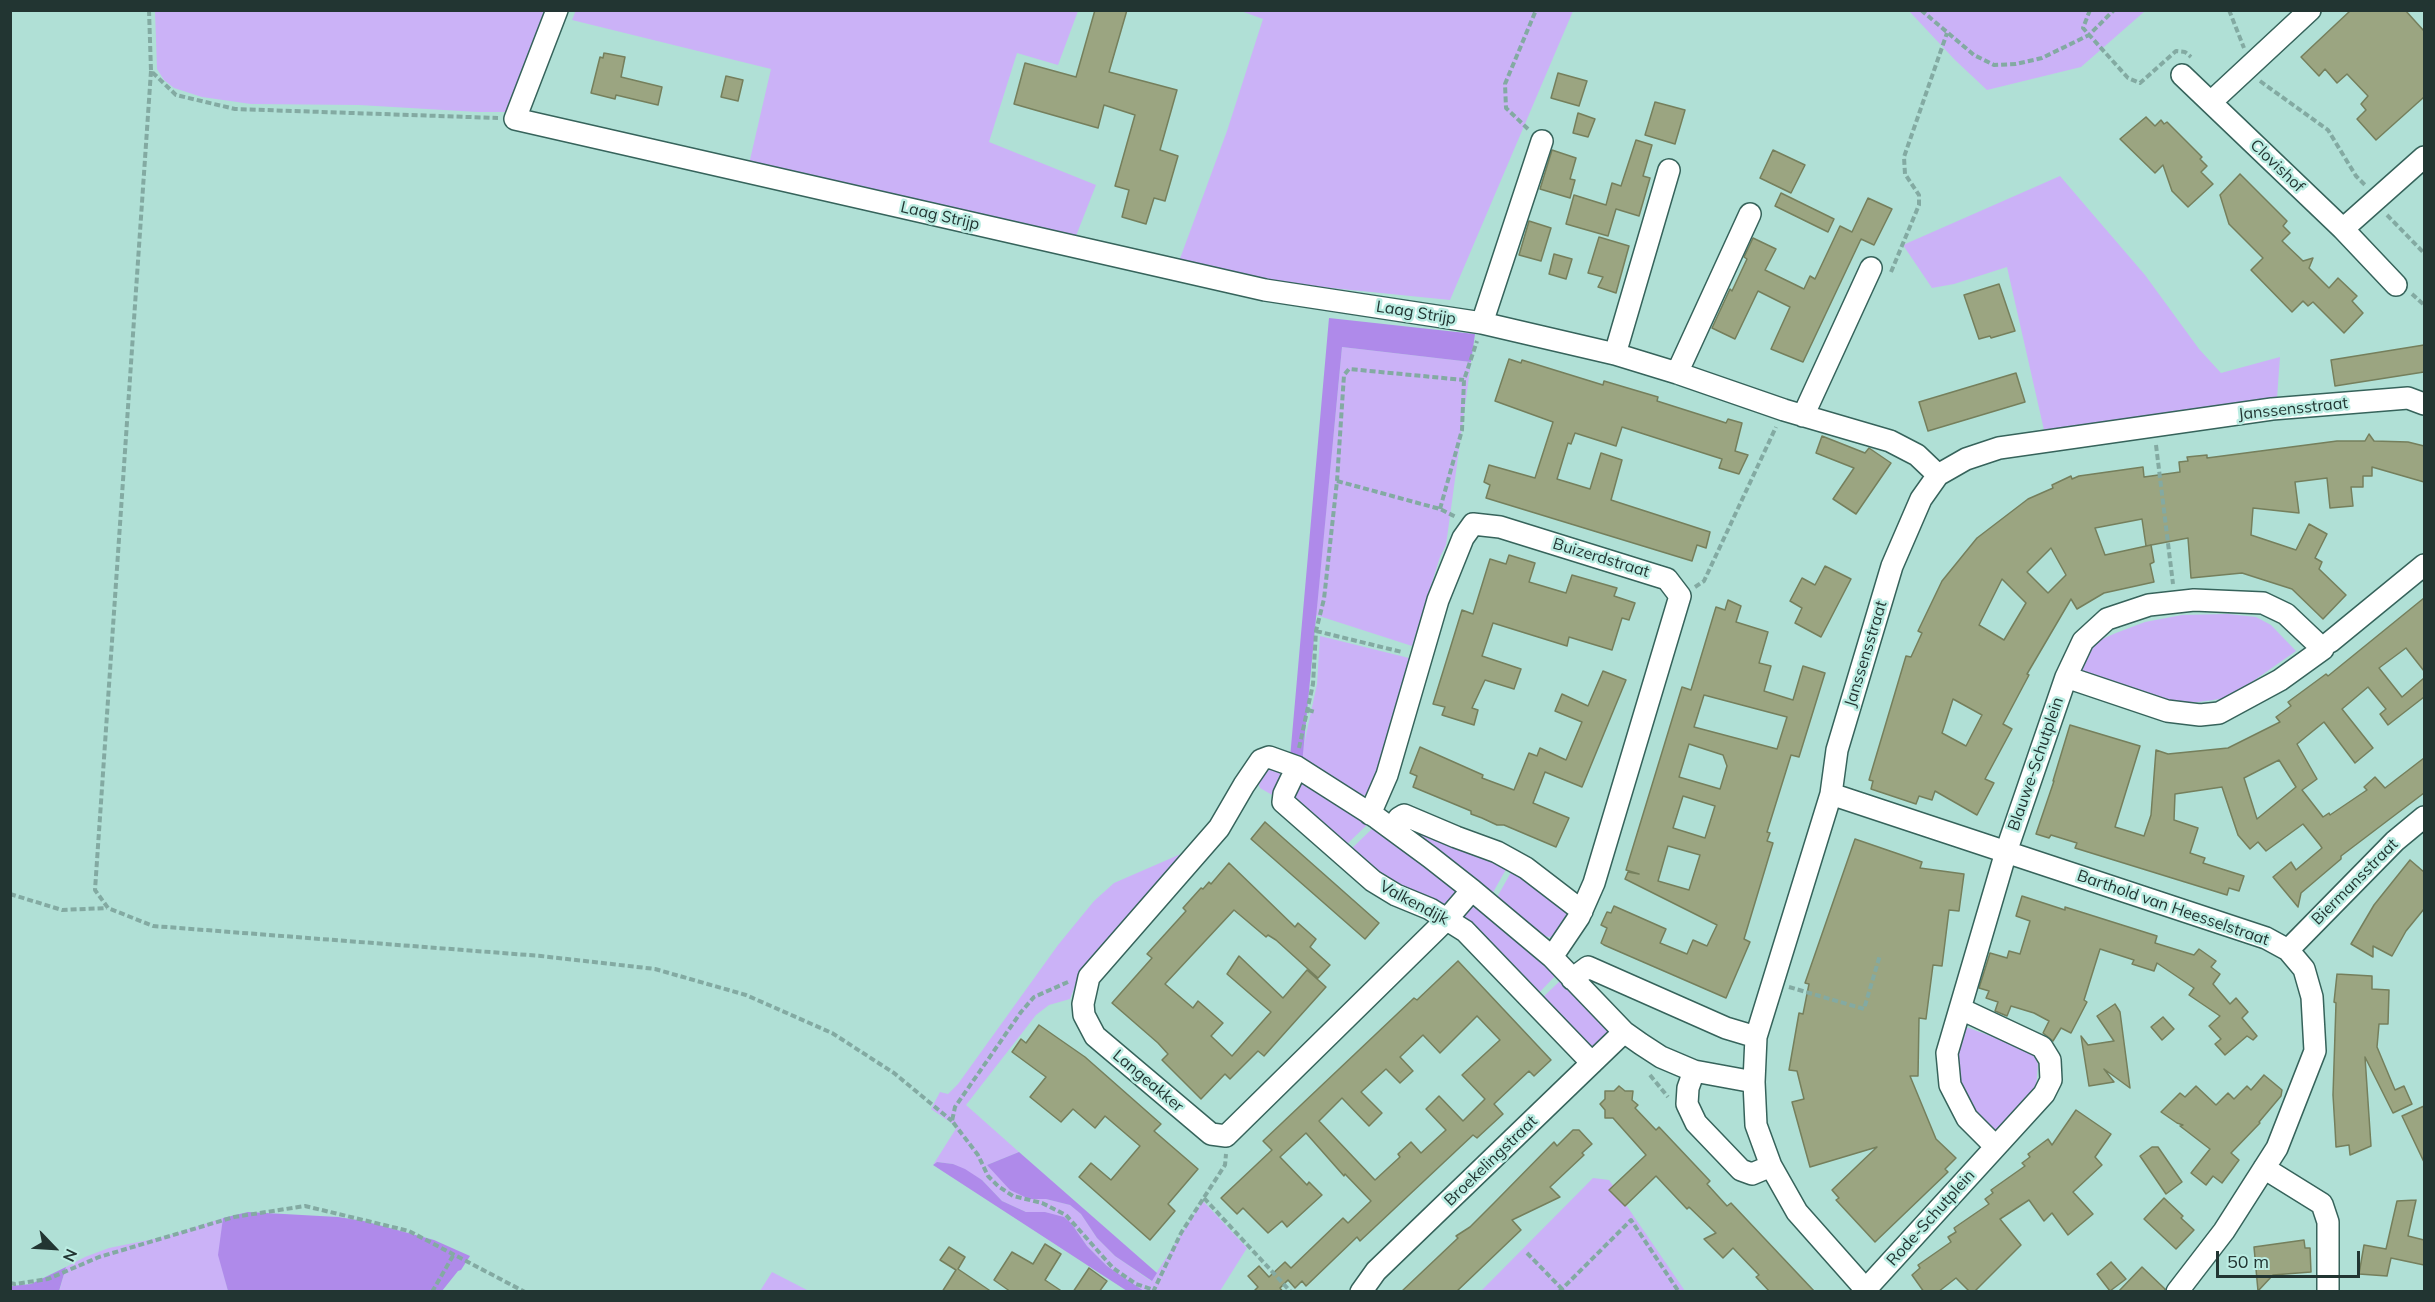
<!DOCTYPE html>
<style>
body{margin:0}
#map{position:relative;width:2435px;height:1302px;overflow:hidden;background:#b0e0d6;font-family:Mulish,sans-serif}
canvas{display:block}
.frame{position:absolute;inset:0;border:12px solid #223532;pointer-events:none}
.north{position:absolute;left:24px;top:1218px;width:60px;height:60px;-webkit-text-stroke:4px #bcede3;paint-order:stroke;rotate:115deg;font-size:16px;font-weight:700;line-height:24px;text-align:center;color:#223532}
.north::after{content:'';display:block;margin:auto;width:21px;height:27px;background:#223532;clip-path:polygon(50% 0,100% 100%,50% 72%,0 100%)}
.scale{position:absolute;left:2216px;top:1251px;width:144px;height:27px;box-sizing:border-box;border:3px solid #223532;border-top:0;padding-left:8px;font-size:18px;line-height:21px;white-space:nowrap;color:#223532;-webkit-text-stroke:4px #bcede3;paint-order:stroke}
</style>
<div id="map">
<canvas width="2435" height="1302"></canvas>
<div class="frame"></div>
<div class="north">N</div>
<div class="scale">50 m</div>
</div>
<script>
const ctx = document.querySelector('canvas').getContext('2d');
ctx.lineJoin = 'round';
function fillPath(path, color) { ctx.fillStyle = color; ctx.fill(path, 'evenodd'); }
const toPath = rows => new Path2D(rows.map(r => 'M' + r).join(''));
function stroke(path, color, width, dash) { ctx.strokeStyle = color; ctx.lineWidth = width; ctx.lineCap = dash ? 'butt' : 'round'; ctx.setLineDash(dash || []); ctx.stroke(path); }
function drawText(font, color, halo, rows, align = 'center') {
  ctx.font = font + ' Mulish,sans-serif'; ctx.lineWidth = 5; ctx.setLineDash([]); ctx.textBaseline = 'middle'; ctx.strokeStyle = halo; ctx.fillStyle = color; for (const [text, x, y, turn = 0] of rows) {
    ctx.save(); ctx.translate(x, y); ctx.rotate((+turn || 0) * Math.PI / 180); ctx.textAlign = isNaN(turn) ? turn : align; if (halo) ctx.strokeText(text, 0, 0); ctx.fillText(text, 0, 0); ctx.restore();
  }
}
fillPath(toPath([
 [576,10,1078,11,1058,65,1017,53,989,142,1096,185,1074,241,749,164,771,69,572,20],
 [155,11,551,11,507,112,478,112,359,105,251,104,202,97,174,88,164,80,157,69],
 [1241,11,1573,11,1450,300,1262,281,1178,264,1227,131,1263,19],
 [1909,11,2145,11,2081,67,1987,90,1955,60],
 [2060,176,2145,275,2199,349,2221,373,2280,357,2277,398,2044,430,2007,267,1954,284,1932,288,1903,245],
 [1342,347,1471,362,1446,545,1440,557,1412,646,1316,615],
 [2228,614,2256,617,2271,625,2296,651,2239,691,2227,698,2177,705,2080,673,2081,665,2087,654,2100,640,2116,633,2145,622,2182,615],
 [1320,636,1413,659,1377,775,1371,790,1364,796,1357,797,1300,763,1317,684],
 [1275,768,1287,774,1274,796,1260,788,1258,782,1264,772],
 [1298,780,1369,823,1345,846,1292,799],
 [1403,823,1509,864,1491,896,1402,827],
 [1374,827,1455,889,1456,895,1445,911,1385,882,1349,851],
 [1183,853,1085,965,1079,975,1070,999,1049,1005,1036,1015,966,1105,1019,1152,987,1165,1029,1199,1046,1199,1070,1205,1081,1214,1097,1238,1115,1256,1151,1281,1203,1201,1247,1248,1220,1291,1144,1291,1107,1266,1087,1246,1071,1223,1045,1212,1026,1212,1002,1201,982,1180,953,1164,937,1162,933,1165,957,1127,931,1109,940,1092,948,1094,958,1084,1058,945,1094,901,1114,883],
 [1514,867,1570,913,1552,937,1538,936,1496,899],
 [1478,906,1557,974,1536,996,1460,916,1470,908],
 [1562,979,1609,1031,1588,1051,1540,1000],
 [1963,1026,2027,1049,2034,1054,2038,1064,2036,1088,1992,1139,1963,1100,1955,1054],
 [1593,1178,1609,1180,1685,1291,1480,1292],
 [223,1218,219,1255,228,1291,59,1292,66,1267,85,1257,109,1248,168,1236],
 [772,1272,809,1291,760,1291]
]), '#cbb2f7');
fillPath(toPath([
 [1329,318,1475,334,1471,362,1342,347,1302,764,1290,758],
 [1019,1152,1157,1273,1152,1281,1115,1256,1097,1238,1081,1214,1070,1205,1046,1199,1029,1199,1010,1190,987,1165],
 [937,1162,953,1164,965,1169,982,1180,1002,1201,1026,1212,1045,1212,1064,1217,1071,1223,1087,1246,1107,1266,1144,1291,1127,1291,933,1165],
 [248,1212,338,1217,364,1221,434,1240,470,1256,461,1270,458,1271,442,1291,228,1291,218,1255,223,1218],
 [66,1267,59,1291,11,1291,11,1286,31,1284]
]), '#af8aea');
const building = toPath([
 [1095,10,1127,10,1109,72,1177,90,1160,150,1178,156,1165,201,1154,198,1146,224,1122,217,1129,190,1115,186,1135,115,1104,105,1098,128,1014,104,1025,63,1076,77,1095,10],
 [2351,10,2405,10,2424,31,2424,97,2376,140,2357,119,2366,110,2361,104,2368,96,2347,74,2337,83,2325,69,2319,76,2301,57,2351,10],
 [604,53,625,57,621,77,662,87,658,105,616,95,615,99,591,93,600,57,603,58,604,53],
 [1558,73,1587,81,1579,106,1551,98,1558,73],
 [726,76,743,80,738,101,721,97,726,76],
 [1655,102,1685,110,1675,144,1645,135,1655,102],
 [1578,113,1595,119,1588,137,1573,133,1578,113],
 [2146,117,2155,126,2161,120,2164,124,2167,122,2202,157,2200,159,2207,166,2201,172,2213,184,2188,207,2172,191,2163,165,2155,173,2120,139,2146,117],
 [1636,140,1652,145,1643,176,1650,178,1639,216,1616,209,1608,236,1566,224,1574,195,1606,205,1612,183,1621,186,1636,140],
 [1552,150,1576,158,1570,179,1575,180,1570,198,1540,189,1552,150],
 [1773,150,1805,165,1791,193,1760,178,1773,150],
 [2240,174,2287,221,2283,226,2290,233,2282,241,2303,261,2313,258,2309,268,2329,288,2338,278,2357,296,2352,301,2363,313,2344,333,2313,302,2308,306,2303,301,2292,312,2251,270,2263,258,2229,224,2220,195,2240,174],
 [1781,193,1834,219,1828,232,1775,206,1781,193],
 [1868,198,1892,209,1874,245,1861,239,1803,362,1771,349,1790,307,1758,291,1735,339,1712,328,1730,289,1732,291,1747,259,1744,257,1753,238,1776,249,1765,270,1804,289,1810,276,1815,279,1840,226,1852,232,1868,198],
 [1529,221,1551,228,1541,261,1519,255,1529,221],
 [1599,237,1629,246,1616,293,1598,287,1603,277,1588,273,1599,237],
 [1554,254,1572,259,1566,279,1549,274,1554,254],
 [1999,284,2015,331,1991,338,1990,336,1979,339,1964,295,1999,284],
 [2424,345,2424,372,2335,386,2331,360,2424,345],
 [1509,359,1521,363,1522,360,1603,385,1604,381,1658,397,1657,401,1720,421,1726,423,1728,419,1742,423,1735,451,1748,455,1739,474,1719,468,1722,459,1622,427,1616,446,1575,433,1571,444,1568,443,1557,479,1590,489,1601,453,1622,460,1611,500,1710,532,1706,548,1697,545,1692,561,1486,498,1490,485,1484,482,1489,465,1535,478,1553,422,1495,401,1509,359],
 [2016,373,2025,402,1928,431,1919,402,2016,373],
 [2369,434,2374,441,2408,442,2424,446,2424,482,2372,467,2372,476,2363,476,2363,487,2351,487,2353,506,2330,508,2327,478,2295,482,2299,513,2253,508,2251,535,2296,550,2309,524,2327,534,2315,558,2322,562,2319,569,2346,595,2323,619,2292,589,2242,573,2191,578,2188,538,2146,546,2142,519,2095,528,2105,555,2151,545,2154,562,2150,564,2154,582,2104,593,2077,609,2071,599,2027,674,2029,675,2003,724,2012,729,1985,779,1994,783,1977,815,1935,791,1932,800,1919,796,1916,804,1871,789,1873,781,1869,780,1906,656,1911,657,1922,633,1918,631,1942,581,1977,538,2028,499,2053,488,2052,485,2071,476,2072,479,2079,476,2143,467,2144,477,2180,472,2179,462,2188,461,2187,457,2207,455,2207,458,2337,441,2365,441,2369,434],
 [2051,548,2066,575,2048,593,2027,572,2051,548],
 [2002,579,2026,603,2004,640,1979,625,2002,579],
 [1953,699,1982,715,1966,746,1942,733,1953,699],
 [1822,436,1865,453,1869,448,1891,463,1856,514,1833,499,1854,468,1816,453,1822,436],
 [1509,555,1535,563,1529,582,1566,593,1572,575,1617,588,1614,596,1635,603,1629,620,1622,618,1612,650,1569,637,1567,646,1493,623,1482,656,1521,669,1514,689,1485,680,1472,708,1478,710,1474,725,1442,715,1445,707,1433,704,1462,610,1473,614,1490,559,1506,564,1509,555],
 [1825,566,1851,579,1821,637,1795,623,1802,608,1790,601,1802,578,1815,585,1825,566],
 [2424,598,2424,671,2406,648,2379,668,2402,697,2424,678,2424,697,2388,725,2380,714,2386,709,2368,687,2342,709,2373,748,2355,763,2324,722,2297,744,2317,779,2302,790,2323,817,2329,813,2330,815,2367,790,2364,787,2375,777,2385,788,2424,758,2424,793,2341,856,2341,859,2301,893,2298,907,2273,877,2291,862,2296,870,2322,848,2320,845,2303,824,2266,851,2258,842,2250,849,2238,835,2222,787,2175,794,2174,820,2198,828,2190,853,2205,858,2203,863,2244,876,2239,891,2229,888,2227,895,2075,848,2077,843,2051,835,2049,838,2036,834,2054,781,2053,781,2070,725,2140,746,2115,827,2144,836,2151,815,2156,750,2168,754,2228,748,2280,722,2276,717,2291,706,2288,702,2326,674,2328,676,2424,598],
 [2279,760,2296,787,2257,819,2244,778,2279,760],
 [1728,600,1741,606,1736,622,1768,632,1759,663,1771,666,1764,691,1793,700,1803,666,1825,673,1799,757,1791,755,1767,832,1770,833,1767,841,1773,843,1744,939,1750,942,1726,998,1604,945,1601,943,1607,928,1601,925,1607,912,1611,913,1614,906,1666,929,1660,943,1687,954,1693,940,1707,946,1717,925,1625,879,1628,872,1639,874,1626,870,1682,687,1691,690,1716,607,1725,610,1728,600],
 [1704,695,1787,717,1777,749,1694,727,1704,695],
 [1689,744,1723,755,1727,766,1720,789,1679,777,1689,744],
 [1683,796,1715,806,1705,838,1673,828,1683,796],
 [1668,846,1700,855,1689,890,1658,881,1668,846],
 [1603,671,1626,680,1582,787,1545,772,1533,803,1569,818,1556,847,1504,825,1497,825,1482,818,1471,814,1471,811,1413,787,1417,776,1410,773,1420,747,1483,775,1482,778,1514,790,1529,753,1537,756,1540,748,1566,760,1582,722,1555,711,1562,694,1588,706,1603,671],
 [1265,822,1379,923,1365,939,1251,839,1265,822],
 [1855,839,1922,862,1920,868,1964,874,1959,911,1949,910,1942,966,1933,965,1926,1019,1919,1018,1918,1076,1910,1076,1936,1139,1956,1158,1945,1169,1948,1172,1875,1242,1836,1200,1839,1198,1832,1190,1877,1147,1810,1167,1792,1102,1804,1099,1797,1071,1789,1070,1799,1013,1803,1014,1809,984,1805,983,1855,839],
 [2410,860,2424,872,2424,909,2406,931,2392,956,2373,946,2373,957,2351,944,2374,905,2410,860],
 [1229,863,1295,927,1298,923,1316,939,1310,947,1330,965,1318,978,1276,940,1268,935,1266,937,1234,910,1165,984,1193,1008,1198,1001,1223,1023,1211,1036,1232,1056,1271,1012,1227,974,1239,956,1283,998,1307,970,1326,987,1264,1056,1258,1051,1230,1079,1225,1074,1201,1099,1162,1060,1168,1054,1158,1043,1112,1003,1152,958,1147,954,1186,911,1183,908,1201,888,1203,889,1209,882,1211,884,1229,863],
 [2022,896,2065,910,2065,907,2157,936,2155,943,2194,955,2199,949,2216,961,2211,967,2220,974,2213,984,2230,1004,2236,998,2248,1012,2242,1018,2257,1036,2253,1040,2247,1036,2225,1055,2215,1044,2221,1039,2209,1026,2220,1016,2189,995,2194,988,2157,963,2154,971,2132,964,2134,960,2100,949,2084,1000,2087,1002,2071,1033,2061,1028,2053,1041,2043,1033,2049,1021,2034,1013,2011,1006,2007,1016,1995,1011,1998,1002,1986,998,1989,991,1979,988,1990,953,2007,958,2009,951,2020,954,2030,921,2016,916,2022,896],
 [1458,961,1551,1060,1534,1076,1529,1071,1494,1104,1503,1114,1477,1138,1473,1135,1360,1241,1357,1237,1306,1286,1302,1281,1295,1288,1288,1280,1280,1288,1283,1292,1253,1292,1258,1287,1248,1276,1259,1266,1269,1277,1285,1262,1291,1268,1343,1218,1348,1223,1371,1201,1345,1174,1344,1176,1306,1133,1280,1157,1307,1185,1309,1182,1322,1195,1287,1227,1282,1221,1268,1233,1243,1208,1237,1214,1221,1198,1272,1150,1263,1141,1414,998,1417,1000,1458,961],
 [1477,1016,1500,1040,1462,1075,1485,1099,1463,1121,1439,1096,1426,1109,1446,1130,1421,1153,1411,1142,1398,1154,1400,1157,1375,1180,1319,1121,1342,1098,1369,1126,1382,1113,1361,1092,1386,1069,1400,1083,1413,1071,1400,1057,1423,1035,1440,1053,1477,1016],
 [2337,974,2372,976,2372,989,2389,990,2388,1024,2379,1024,2377,1047,2395,1090,2404,1086,2412,1104,2393,1113,2365,1057,2371,1146,2350,1155,2349,1145,2336,1147,2335,1128,2333,1095,2336,1003,2334,1002,2337,974],
 [2115,1004,2120,1012,2130,1088,2104,1069,2114,1082,2089,1086,2081,1036,2088,1045,2114,1041,2097,1016,2115,1004],
 [2163,1017,2174,1029,2162,1040,2151,1027,2163,1017],
 [1039,1025,1085,1057,1161,1124,1154,1131,1198,1169,1168,1204,1175,1211,1150,1240,1079,1177,1091,1163,1111,1180,1140,1146,1105,1116,1095,1128,1073,1109,1061,1122,1030,1097,1046,1077,1012,1052,1021,1039,1026,1043,1039,1025],
 [2264,1075,2282,1090,2281,1096,2259,1122,2260,1123,2231,1153,2239,1160,2222,1183,2213,1176,2206,1185,2191,1173,2210,1149,2180,1126,2183,1125,2177,1123,2161,1112,2180,1093,2185,1097,2196,1086,2216,1105,2228,1093,2234,1099,2247,1086,2251,1090,2264,1075],
 [1619,1086,1625,1091,1633,1091,1632,1100,1638,1105,1635,1108,1656,1130,1659,1127,1710,1181,1707,1184,1727,1206,1731,1203,1815,1292,1770,1292,1756,1277,1759,1275,1733,1248,1723,1258,1704,1239,1716,1233,1689,1207,1687,1209,1656,1176,1625,1206,1609,1190,1646,1155,1613,1118,1605,1118,1605,1110,1600,1104,1605,1099,1605,1091,1614,1091,1619,1086],
 [2424,1106,2424,1162,2402,1116,2424,1106],
 [2076,1110,2111,1134,2095,1157,2102,1165,2073,1192,2093,1214,2068,1235,2052,1213,2044,1221,2029,1200,2000,1219,2021,1245,1974,1292,1970,1292,1956,1278,1938,1292,1924,1292,1912,1275,1920,1268,1918,1265,1951,1242,1948,1237,1956,1232,1954,1228,1989,1204,1985,1199,1993,1193,1991,1190,2025,1166,2022,1163,2030,1157,2028,1154,2048,1139,2052,1145,2076,1110],
 [1573,1130,1579,1130,1592,1144,1582,1153,1584,1155,1550,1187,1560,1197,1512,1220,1521,1230,1456,1292,1401,1292,1458,1238,1456,1236,1470,1227,1494,1203,1554,1142,1557,1146,1573,1130],
 [2152,1147,2158,1147,2182,1182,2166,1194,2140,1156,2152,1147],
 [2164,1198,2183,1216,2181,1218,2194,1230,2176,1249,2144,1219,2164,1198],
 [2416,1200,2408,1236,2424,1240,2424,1265,2391,1258,2387,1276,2359,1274,2364,1245,2386,1249,2397,1201,2416,1200],
 [2304,1240,2305,1248,2310,1248,2311,1272,2273,1275,2258,1291,2254,1247,2304,1240],
 [1045,1244,1061,1254,1045,1280,1063,1292,1011,1292,994,1280,1012,1252,1033,1264,1045,1244],
 [949,1247,965,1257,958,1269,992,1292,942,1292,956,1270,940,1260,949,1247],
 [2111,1262,2126,1279,2110,1291,2097,1274,2111,1262],
 [2142,1267,2165,1289,2164,1292,2118,1292,2142,1267],
 [1089,1268,1107,1281,1099,1292,1073,1292,1089,1268]
]);
fillPath(building, '#9ba581');
stroke(building, '#757f5c', 1.5);
const street = toPath([
 [557,10,515,119,1265,290,1482,323,1615,354,1677,373,1784,410,1890,441,1917,455,1938,475],
 [2182,75,2343,229,2396,285],
 [2211,102,2310,10],
 [2343,229,2424,157],
 [1482,323,1542,141],
 [1615,354,1669,170],
 [1677,373,1750,214],
 [1803,416,1871,268],
 [2330,642,2424,565],
 [1297,767,1284,794,1283,802,1373,881,1396,895,1430,909,1465,931,1592,1063],
 [1831,794,2266,938,2288,950,2304,969,2312,997,2315,1051,2277,1148,2224,1231,2177,1292],
 [1370,814,1387,775,1438,600,1463,538,1473,524,1500,527,1667,579,1680,596,1594,883,1579,917,1552,957],
 [1392,829,1399,818,1404,815,1456,837,1497,852,1526,868,1582,911],
 [1472,890,1447,919,1226,1136,1211,1134,1095,1036,1084,1015,1083,1004,1089,977,1219,828,1244,785,1261,760,1269,757,1297,767,1377,818,1430,857,1472,890,1552,957,1624,1032,1641,1044,1661,1057,1694,1071,1754,1082],
 [2288,950,2395,841,2424,817],
 [1572,979,1588,967,1726,1028,1756,1037],
 [1694,1071,1688,1088,1687,1104,1696,1123,1741,1170,1752,1174,1771,1166],
 [1995,1146,1967,1118,1950,1085,1947,1053,2006,852,2066,677,2083,641,2107,619,2149,605,2194,600,2263,603,2286,614,2323,649,2280,680,2219,713,2200,715,2167,711,2066,677],
 [2264,1168,2322,1204,2328,1222,2328,1292],
 [1866,1289,2044,1094,2051,1080,2050,1060,2042,1047,1961,1009],
 [1361,1292,1376,1271,1624,1032],
 [1868,1292,1797,1212,1771,1166,1756,1125,1754,1082,1756,1037,1831,794,1837,750,1892,566,1921,499,1938,475,1966,459,1999,448,2272,409,2408,398,2424,404]
]);
stroke(street, '#36635b', 24);
stroke(toPath([
 [149,10,151,71,176,95,235,109,498,118],
 [1921,10,1974,55,1994,65,2016,64,2042,58,2089,35,2114,10],
 [2090,10,2083,28,2128,78,2140,83,2176,51,2185,52,2191,57],
 [2229,10,2244,48],
 [151,71,95,890,108,908,153,926,541,956,655,969,746,995,832,1033,894,1073,952,1121],
 [2260,81,2328,130,2356,176,2366,186],
 [1528,129,1506,108,1505,84,1536,10],
 [2387,215,2424,253],
 [1891,272,1919,205,1919,195,1905,174,1904,157,1947,33],
 [2412,294,2424,305],
 [2156,445,2173,584],
 [1337,481,1440,509,1456,517],
 [1440,509,1462,430,1464,380,1477,341],
 [1695,587,1704,581,1776,427],
 [1316,631,1402,652],
 [1308,710,1315,712],
 [1299,748,1313,684,1316,631,1324,599,1337,481,1344,375,1349,369,1464,380],
 [10,894,62,910,107,908],
 [1068,982,1034,997,1021,1012,955,1107,952,1121,978,1155,988,1176,998,1186,1013,1196,1042,1203,1066,1215,1113,1268,1136,1284,1154,1290],
 [1789,987,1864,1009,1880,955],
 [1650,1075,1668,1097],
 [1204,1198,1291,1292],
 [1527,1253,1565,1292],
 [10,1283,15,1284,48,1279,99,1257,234,1217,305,1206,409,1231,525,1292],
 [432,1292,454,1254],
 [1153,1292,1181,1233,1225,1165,1226,1154],
 [1559,1292,1631,1220,1679,1292]
]), '#83aaa2', 4, [6, 3]);
stroke(street, '#fff', 21);
drawText('16px', '#223532', '#bcede3', [
 ["Clovishof",2277,166,44],
 ["Laag Strijp",940,216,13],
 ["Laag Strijp",1416,313,9],
 ["Janssensstraat",2293,409,-6],
 ["Buizerdstraat",1601,558,17],
 ["Janssensstraat",1866,654,-73],
 ["Blauwe-Schutplein",2036,764,-71],
 ["Biermansstraat",2355,882,-45],
 ["Valkendijk",1414,903,28],
 ["Barthold van Heesselstraat",2173,908,19],
 ["Langeakker",1148,1081,40],
 ["Broekelingstraat",1491,1161,-44],
 ["Rode-Schutplein",1931,1218,-48]
]);
</script>
